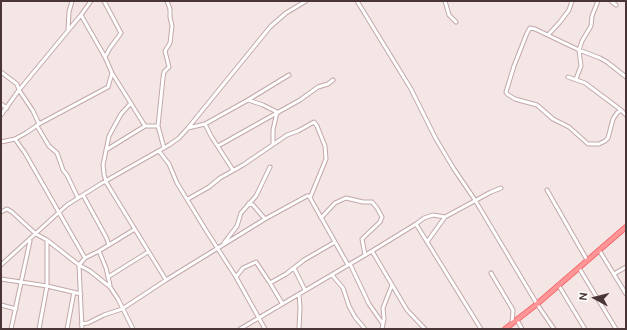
<!DOCTYPE html>
<style>
body{margin:0}
#map{position:relative;width:627px;height:330px;overflow:hidden;background:#f5e6e6;font-family:Ubuntu,sans-serif}
canvas{display:block}
.frame{position:absolute;inset:0;border:2px solid #493437;pointer-events:none}
.north{position:absolute;left:575px;top:278px;width:40px;height:40px;-webkit-text-stroke:3px #fff;paint-order:stroke;rotate:277deg;font-size:11px;font-weight:700;line-height:16px;text-align:center;color:#493437}
.north::after{content:'';display:block;margin:auto;width:14px;height:18px;background:#493437;clip-path:polygon(50% 0,100% 100%,50% 72%,0 100%)}
</style>
<div id="map">
<canvas width="627" height="330"></canvas>
<div class="frame"></div>
<div class="north">N</div>
</div>
<script>
const ctx = document.querySelector('canvas').getContext('2d');
ctx.lineJoin = 'round';
const toPath = rows => new Path2D(rows.map(r => 'M' + r).join(''));
function stroke(path, color, width, dash) { ctx.strokeStyle = color; ctx.lineWidth = width; ctx.lineCap = dash ? 'butt' : 'round'; ctx.setLineDash(dash || []); ctx.stroke(path); }
const minor = toPath([
 [104,1,121,33,110,48,105,57],
 [357,1,411,89,436,139,454,169,475,200,537,304,554,329],
 [445,1,449,15,456,22],
 [611,1,616,5],
 [68,30,69,12,72,1],
 [548,35,560,22,569,10,572,1],
 [1,72,17,84,19,90,33,111,39,124],
 [112,73,145,126],
 [568,77,585,83,621,110],
 [626,77,607,62,600,58,579,50,535,29,530,28,527,33,514,66,506,92,507,94,515,99,537,105,553,119,569,127,588,144,599,144,605,141,608,138,613,119,617,113,621,110,626,115],
 [576,79,581,66,579,50,582,41,591,26,592,16,598,1],
 [248,100,263,105,277,112],
 [131,103,121,114,109,136,103,165,104,174,106,182,166,280],
 [1,104,7,108],
 [1,115,19,90,81,15,91,1],
 [205,124,211,136,233,170],
 [37,126,49,146,57,153,63,170,67,175,78,198],
 [188,128,205,124,248,100,289,75],
 [15,139,25,153,85,258],
 [1,142,15,139,26,133,39,124,108,87,112,73,105,57,81,15],
 [273,144,273,130,277,112],
 [218,146,300,100,318,87,328,84,333,80],
 [164,148,158,126,163,78,164,72,169,67,165,51,170,43,172,26,170,17,170,9,167,1],
 [106,150,145,126,158,126],
 [159,151,169,164,177,183,207,232,236,277,265,329],
 [547,190,587,260],
 [83,195,106,237,109,245],
 [188,199,209,187,220,178,243,165,287,135,298,131,314,122,317,126,325,146,326,159,310,198],
 [249,203,253,205,265,219],
 [1,212,7,209,12,212,36,234,47,240,79,265,82,329],
 [321,218,335,203,346,198,363,202,372,202,377,208,382,217,380,222,362,239,365,255],
 [416,224,424,218,433,215,445,217],
 [427,242,445,217,491,192,501,188],
 [224,243,237,226,241,213,256,196,270,167],
 [599,250,626,294],
 [99,251,106,268,110,285],
 [372,251,407,310,425,329],
 [350,264,369,304,383,324],
 [1,265,67,205,102,183,169,145,179,138,188,128,270,27,286,13,306,1],
 [294,268,305,290],
 [579,268,616,329],
 [491,273,513,310,512,324],
 [614,274,626,267],
 [332,275,343,288,349,306,355,317,365,329],
 [108,277,148,252],
 [236,277,243,268,256,262,270,283,282,303],
 [1,279,47,286,81,294],
 [270,283,286,274,304,260,335,242],
 [559,286,585,329],
 [1,305,16,309],
 [517,320,522,329],
 [81,324,88,323,104,315,122,309,166,280,265,219,307,196,309,196,348,265],
 [11,329,30,241],
 [39,329,47,286,47,240],
 [67,329,74,292],
 [133,329,118,299,110,287,90,271,79,265,85,258,99,251,135,229],
 [240,329,372,251,416,224,481,329],
 [299,329,300,307,299,294],
 [382,329,384,319,383,308,392,285]
]);
const primary = toPath([
 [505,329,537,304,626,227]
]);
stroke(minor, '#c2a7a9', 5);
stroke(primary, '#f1585c', 6);
stroke(minor, '#fff', 3);
stroke(primary, '#ff9596', 4.5);
</script>
